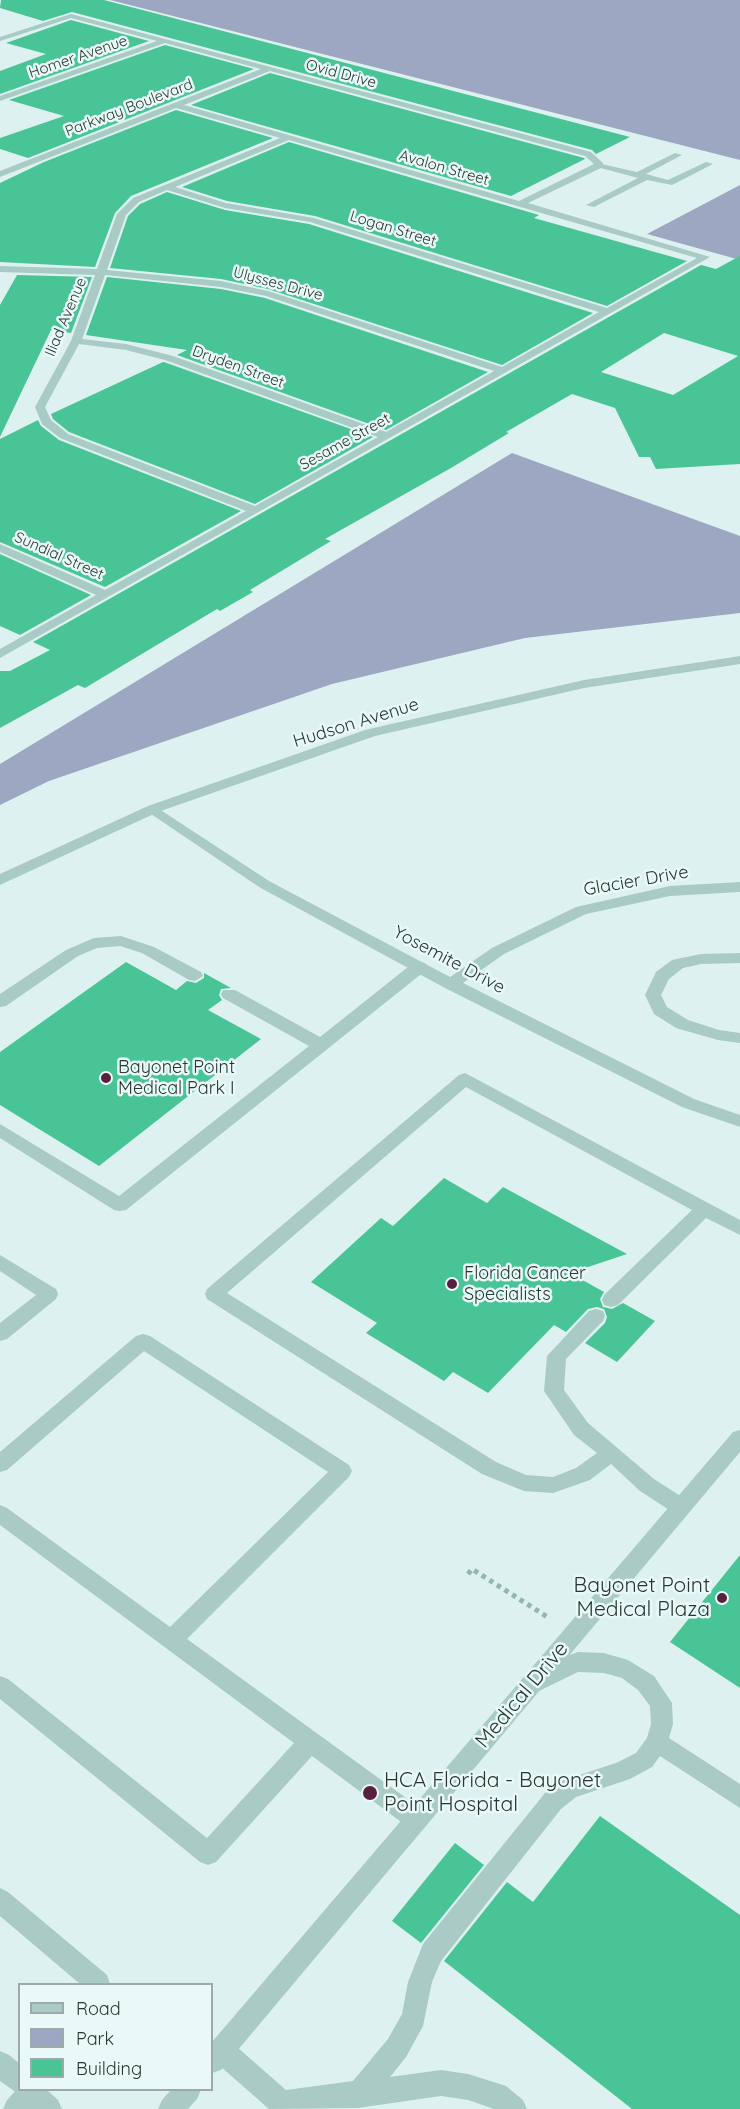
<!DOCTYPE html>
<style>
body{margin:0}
#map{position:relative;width:740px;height:2109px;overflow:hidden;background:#ddf2f0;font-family:Quicksand,sans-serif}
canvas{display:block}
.legend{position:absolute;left:18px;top:1983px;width:195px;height:108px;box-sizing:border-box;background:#e9f9f8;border:2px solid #9caba9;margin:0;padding:8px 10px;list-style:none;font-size:18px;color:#293733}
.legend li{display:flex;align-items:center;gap:12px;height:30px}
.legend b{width:30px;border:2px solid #9caba9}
</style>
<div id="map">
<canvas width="740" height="2109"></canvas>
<ul class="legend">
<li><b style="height:8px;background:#a9cac5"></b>Road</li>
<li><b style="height:16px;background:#9da7c1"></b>Park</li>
<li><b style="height:16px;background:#49c496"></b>Building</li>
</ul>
</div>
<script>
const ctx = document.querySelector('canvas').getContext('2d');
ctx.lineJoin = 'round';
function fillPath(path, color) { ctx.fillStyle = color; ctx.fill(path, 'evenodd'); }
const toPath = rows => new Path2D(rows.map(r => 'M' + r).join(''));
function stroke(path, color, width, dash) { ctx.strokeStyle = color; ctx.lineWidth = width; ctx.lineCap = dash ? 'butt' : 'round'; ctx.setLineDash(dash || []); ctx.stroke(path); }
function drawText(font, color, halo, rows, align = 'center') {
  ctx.font = font + ' Quicksand,sans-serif'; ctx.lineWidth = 5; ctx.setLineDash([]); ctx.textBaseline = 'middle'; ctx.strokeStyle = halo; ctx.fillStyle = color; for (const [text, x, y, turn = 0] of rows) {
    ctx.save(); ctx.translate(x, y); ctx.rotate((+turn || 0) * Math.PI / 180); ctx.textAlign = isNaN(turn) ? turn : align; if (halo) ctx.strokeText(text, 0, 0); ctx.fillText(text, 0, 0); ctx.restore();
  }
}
fillPath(toPath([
 [110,0,740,0,740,160],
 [740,185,740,260,647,234],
 [512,453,740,536,740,613,525,638,332,684,49,781,0,805,0,764]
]), '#9da7c1');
fillPath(toPath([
 [1,0,104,0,630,137,596,154,592,150,72,12,43,21,0,8],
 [71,20,149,41,0,94,0,71,46,54,6,43],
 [165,45,254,69,28,158,0,149,0,138,64,116,9,100],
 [270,73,584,158,585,159,511,196,191,105],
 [176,110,273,138,131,196,115,213,95,267,0,262,0,183,44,162],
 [289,142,539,215,534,218,687,261,607,306,315,216,227,201,182,187],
 [167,192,225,210,309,224,593,313,502,365,268,289,221,279,110,268,128,216,140,204],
 [740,256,740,464,656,469,650,457,639,457,615,408,572,394,506,432,509,433,451,468,325,539,331,541,250,590,253,592,220,611,217,609,85,688,78,685,0,728,0,671,10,671,50,650,33,642,701,265,716,269],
 [664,333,738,356,673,395,601,372],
 [17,275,92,277,71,333,51,330,0,437,0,305],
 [107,277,221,289,265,298,488,372,386,430,177,355,187,350,86,335],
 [163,362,164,362,373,437,255,504,69,432,53,419,51,414],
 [38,420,41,426,59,440,241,511,105,587,0,542,0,439],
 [0,554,91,595,20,635,0,626],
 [126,962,176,990,187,981,196,983,204,978,204,973,231,988,221,989,219,995,222,1000,208,1010,261,1039,99,1166,0,1105,0,1052],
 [444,1178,487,1203,503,1187,627,1254,570,1273,604,1292,600,1299,603,1307,612,1309,623,1303,655,1321,617,1362,585,1343,605,1323,607,1317,604,1309,597,1307,588,1309,566,1332,554,1325,488,1393,453,1372,444,1381,366,1333,377,1323,311,1282,381,1218,393,1226],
 [740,1555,740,1688,670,1642],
 [600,1816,740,1915,740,2109,632,2109,444,1961,507,1882,533,1902],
 [455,1843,484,1865,421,1943,392,1921]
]), '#49c496');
stroke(toPath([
 [468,1574,472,1569,549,1618]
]), '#93b6af', 5, [4.5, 4.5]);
fillPath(toPath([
 [675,153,682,155,646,174,668,180,706,162,713,164,672,185,647,180,594,207,586,205,638,178,597,167,597,163,637,172,675,153],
 [121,936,154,947,201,972,203,976,195,981,189,980,142,953,120,946,97,948,78,956,6,1006,0,1007,0,994,66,950,94,938,121,936],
 [740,953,740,963,701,964,683,968,669,979,661,995,667,1007,688,1020,719,1030,740,1033,740,1043,718,1040,676,1028,654,1014,645,995,656,972,672,960,701,954,740,953],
 [419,962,425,963,427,967,425,971,126,1210,120,1211,114,1210,0,1138,0,1124,119,1196,309,1046,223,998,221,994,223,990,235,990,320,1037,413,963,419,962],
 [465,1073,740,1220,740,1235,706,1218,618,1305,611,1307,604,1305,602,1300,604,1295,692,1210,466,1087,227,1293,496,1462,526,1475,553,1477,576,1468,597,1453,574,1435,544,1391,547,1356,589,1311,596,1309,603,1311,605,1316,603,1321,566,1359,564,1390,588,1423,654,1479,688,1501,691,1507,688,1513,681,1515,674,1513,640,1491,611,1464,590,1480,553,1493,524,1491,482,1474,207,1299,205,1294,207,1289,459,1075,465,1073],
 [0,1255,56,1289,58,1294,56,1299,7,1339,0,1341,0,1323,36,1295,0,1271,0,1255],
 [143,1334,150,1336,349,1465,352,1471,349,1477,187,1639,424,1811,428,1819,424,1827,416,1830,408,1827,312,1756,216,1862,208,1865,200,1862,0,1699,0,1676,8,1679,207,1838,294,1743,0,1525,0,1505,7,1508,170,1627,328,1472,144,1351,7,1470,0,1472,0,1452,136,1336,143,1334],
 [578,1652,604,1653,628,1660,654,1676,672,1703,673,1724,669,1738,740,1784,740,1808,660,1756,652,1767,630,1779,576,1797,561,1809,441,1961,432,1982,423,2026,406,2057,390,2077,441,2070,468,2074,506,2086,523,2100,527,2109,494,2109,468,2100,441,2096,358,2108,269,2109,212,2059,212,2041,221,2037,230,2041,286,2090,353,2081,388,2039,402,2014,408,1982,423,1944,545,1793,561,1781,616,1763,636,1753,647,1738,651,1724,650,1706,638,1690,622,1678,604,1673,578,1672,539,1691,531,1688,528,1681,531,1674,546,1664,578,1652],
 [0,1888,8,1892,107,1975,110,1984,80,1984,0,1916,0,1888],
 [20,2086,20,2090,43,2090,40,2101,33,2109,3,2109,7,2100,20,2086]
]), '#a9cac5');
fillPath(toPath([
 [71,14,591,152,603,163,603,167,528,203,710,257,0,658,0,649,96,595,0,552,0,544,105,590,246,511,60,438,42,424,35,407,71,341,95,275,0,272,0,266,97,269,117,214,133,198,280,138,176,108,0,177,0,171,261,69,165,43,0,101,0,96,157,41,71,18,0,41,0,37,71,14],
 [270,71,585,156,594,164,519,201,184,105,270,71],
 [289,140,517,206,697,258,607,308,314,218,226,203,175,187,289,140],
 [167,190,225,208,310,222,599,312,502,367,268,291,221,281,107,270,126,215,139,202,167,190],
 [105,275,221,287,266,296,494,371,386,432,173,356,126,344,82,339,105,275],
 [79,344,126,350,165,360,378,437,255,506,68,434,51,420,45,407,79,344],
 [153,805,269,881,450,977,492,948,576,907,670,886,740,882,740,892,670,896,586,914,504,954,463,983,694,1099,740,1115,740,1127,682,1107,445,988,259,887,148,812,146,809,153,805],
 [740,1430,740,1452,221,2070,212,2073,212,2042,733,1432,740,1430],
 [0,2051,9,2055,20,2064,20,2090,47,2090,58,2100,62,2109,30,2109,19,2099,17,2093,0,2081,0,2051],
 [171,2090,201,2090,197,2099,188,2109,158,2109,162,2100,171,2090]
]), '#a9cac5');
fillPath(toPath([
 [740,656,740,664,584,688,375,736,158,812,0,885,0,874,148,806,365,730,584,680,740,656]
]), '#a9cac5');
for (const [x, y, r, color] of [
 [106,1078,6,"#581f3e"],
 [452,1284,6,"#581f3e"],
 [722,1598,6,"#581f3e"],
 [370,1793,8,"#581f3e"]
]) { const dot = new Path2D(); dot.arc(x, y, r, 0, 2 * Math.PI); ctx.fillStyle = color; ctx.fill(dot); stroke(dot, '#e9f9f8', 2); }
drawText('15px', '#293733', '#e9f9f8', [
 ["Homer Avenue",78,57,-19],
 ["Ovid Drive",341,74,15],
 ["Parkway Boulevard",129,108,-21],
 ["Avalon Street",444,168,16],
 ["Logan Street",393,229,17],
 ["Ulysses Drive",278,284,15],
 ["Iliad Avenue",66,317,-67],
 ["Dryden Street",238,367,20],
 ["Sesame Street",345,442,-29],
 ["Sundial Street",59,556,24]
]);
drawText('18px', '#293733', '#e9f9f8', [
 ["Hudson Avenue",356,723,-17],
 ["Glacier Drive",636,881,-10],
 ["Yosemite Drive",449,960,28]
]);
drawText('18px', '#293733', '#e9f9f8', [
 ["Bayonet Point",118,1068],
 ["Medical Park I",118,1089],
 ["Florida Cancer",464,1274],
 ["Specialists",464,1295]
], 'left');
drawText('21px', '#293733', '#e9f9f8', [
 ["Bayonet Point",710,1586],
 ["Medical Plaza",710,1610],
 ["HCA Florida - Bayonet",384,1781,"left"],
 ["Point Hospital",384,1805,"left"]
], 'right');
drawText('21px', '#293733', '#e9f9f8', [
 ["Medical Drive",522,1695,-50]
]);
</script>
